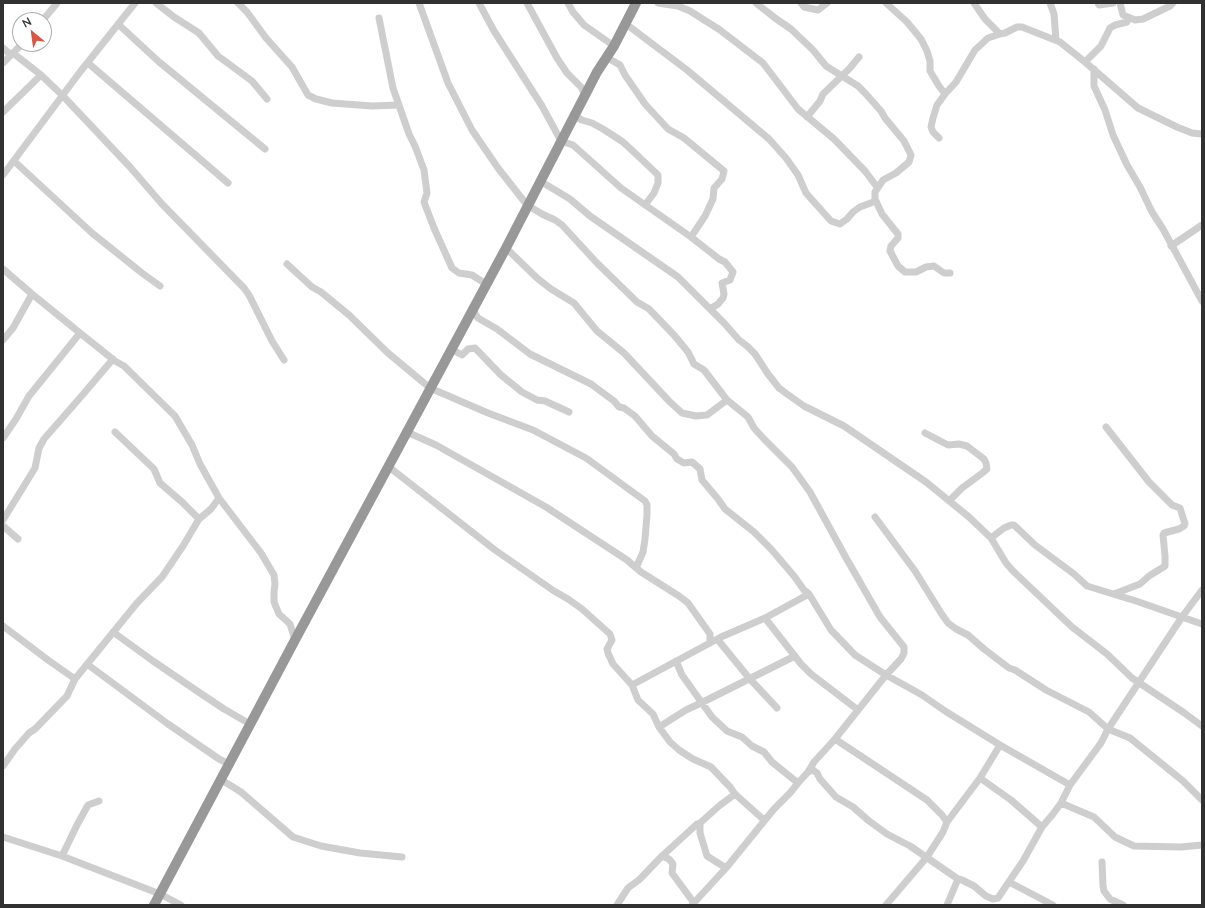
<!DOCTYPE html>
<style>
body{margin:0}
#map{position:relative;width:1205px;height:908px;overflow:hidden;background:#fff;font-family:Lato,sans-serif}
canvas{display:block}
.frame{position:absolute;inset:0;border:4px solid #313131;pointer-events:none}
.north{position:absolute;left:12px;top:12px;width:40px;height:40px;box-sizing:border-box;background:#fff;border:1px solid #adadad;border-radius:50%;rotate:331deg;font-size:11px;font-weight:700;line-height:16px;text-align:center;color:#313131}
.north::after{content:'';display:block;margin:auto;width:14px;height:18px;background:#d65744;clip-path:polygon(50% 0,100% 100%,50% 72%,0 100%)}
</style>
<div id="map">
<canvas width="1205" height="908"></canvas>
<div class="frame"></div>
<div class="north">N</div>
</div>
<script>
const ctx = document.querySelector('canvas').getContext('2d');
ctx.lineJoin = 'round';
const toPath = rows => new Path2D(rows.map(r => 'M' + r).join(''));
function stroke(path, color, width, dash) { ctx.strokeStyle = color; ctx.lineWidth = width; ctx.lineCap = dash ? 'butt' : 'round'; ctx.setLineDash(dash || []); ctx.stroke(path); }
stroke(toPath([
 [156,3,174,17,199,33,218,56,252,81,267,99],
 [238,3,247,12,266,38,292,67,308,95,316,99,332,103,372,106,399,105],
 [419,3,448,83,472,130,498,168,527,205,542,214,555,220,562,225,597,263,637,302,649,309,674,335,688,352,694,364,704,370,727,400,748,417,754,428,764,439,792,467,810,492,845,556,880,617,904,647,904,653,901,659,886,675,835,739,814,762,808,772],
 [479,3,494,31,542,106,561,141,573,145,621,188,691,237,719,259,725,262,733,272,730,280,722,283,724,294,723,298,718,304,710,309],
 [527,3,557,58,567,73,581,87,585,95],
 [568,3,573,12,584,25,614,46],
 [658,3,678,6,690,11,720,30,763,63,798,109,834,139,865,171,877,187],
 [756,3,775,18,791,29,813,50,826,66,858,86,865,93,881,111,885,118,904,141,911,155,909,162,896,173,883,180,875,192,875,199,882,214,898,234,898,238,891,246,890,251,898,266,905,272,916,272,926,267,934,266,944,273,950,273],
 [801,3,804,7,818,10,827,3],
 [886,3,907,22,921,39,927,51,930,61,930,71,939,86,945,94],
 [974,3,985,19,1000,34,1005,33,1017,27,1022,27,1060,42,1085,62,1138,108,1177,127,1192,133,1202,134],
 [1050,3,1054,14,1056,40],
 [1098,3,1099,5,1113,3],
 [1120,3,1123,15,1135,20,1143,19,1170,6,1173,3],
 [379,18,393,88,409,134,415,146,424,170,427,193,424,202,434,228,452,268,459,273,472,275,486,284],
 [43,20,57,3],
 [118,24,158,61,265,149],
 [626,24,687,70,769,139,786,158,798,175,806,193,831,221,840,224,847,219,853,212,860,207,876,201],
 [3,48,11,55],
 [13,53,41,75,63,96,130,167,162,204,244,288,249,295,272,341,284,360],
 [606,57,620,65,625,75,645,104,668,129,684,138,724,171,722,179,714,188,713,199,705,216,691,237],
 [1085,62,1101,46,1110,28,1115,25,1127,22,1128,18],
 [3,63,22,44],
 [88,63,228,183],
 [1094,69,1094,86,1105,110,1113,135,1127,165,1140,187,1152,212,1163,229,1202,301],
 [3,112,41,75],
 [574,116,582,120,592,123,603,129,623,142,637,155,658,175,658,183,654,193,645,205],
 [807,117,820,101,823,94,849,69,859,57],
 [939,138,933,132,931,127,933,118,937,105,945,94,956,82,975,50,988,38,1000,34],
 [14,161,92,233,142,273,160,286],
 [3,175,80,72,135,3],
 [540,181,570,199,590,216,678,277,724,323,739,340,747,346,755,354,768,374,779,388,787,394,804,406,844,426,926,482,969,517,991,538,1004,528,1011,525,1014,525,1035,545,1074,574,1087,586,1136,601,1202,624],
 [1171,246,1202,225],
 [506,248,537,278,551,289,574,303,597,331,624,353,669,401,682,413,696,416,707,415,727,400],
 [287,264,312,287,321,292,349,315,388,353,430,388],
 [3,269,32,294,80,333,115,361,124,366,175,416,192,445,200,464,219,498,261,553,274,575,275,584,274,592,274,602,279,614,290,624,295,640],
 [472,309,478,318,497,329,530,354,591,384,614,401,619,407,624,408,635,416,652,436,674,454,677,459,684,463,692,462,700,469,702,480,718,499,725,509,754,532,771,549,794,576,804,590,809,594,831,630,855,655,886,675,922,695,945,711,1000,745,1070,785],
 [3,340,13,328,32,294],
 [451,349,462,355,468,349,475,348,501,375,522,392,537,400,545,401,569,412],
 [430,388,488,413,533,430,586,458,645,501,647,505,647,515,645,539,643,552,636,568],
 [1106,427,1149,482,1172,505,1180,508,1185,524,1184,526,1179,529,1164,533,1163,535,1165,556,1165,566,1149,576,1140,584,1114,594],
 [115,432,154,469,160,483,182,502,199,519],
 [407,432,436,445,546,507,627,560,641,572,679,596,688,603,710,634,710,643],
 [925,433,948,445,959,444,967,446,984,459,986,463,987,469,981,474,962,488,949,501],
 [3,438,16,419,29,396,80,333],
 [389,467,495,550,554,591,568,599,582,609,610,634,612,640,607,649,608,653,613,664,632,685,638,700,653,714,659,727,670,742,679,750,693,759,711,767,730,787,735,794,764,820],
 [875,517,915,571,941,613,948,623,956,629,968,635,984,649,1009,668,1015,670,1046,690,1089,712,1108,729,1130,738,1183,781,1202,800],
 [3,520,35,468,39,448,44,439,79,399,113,359],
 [3,526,18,539],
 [991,538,1006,563,1013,571,1072,627,1107,654,1132,678,1183,712,1202,726],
 [765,618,801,664,811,674,858,710],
 [3,626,48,660,75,679],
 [113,632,153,661,200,693,224,709,250,724],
 [718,640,749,678,777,708],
 [676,661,682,675,712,717,727,731,742,737,752,746,764,752,772,762,798,783],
 [87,664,168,724,219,759,229,764],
 [632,685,721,637,765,618,809,594],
 [659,727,686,710,701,703,795,656],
 [835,739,927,800,942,815,947,822],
 [3,766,15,749,29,733,35,729,67,696,75,679,137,603,162,577,183,546,199,519,211,509,219,498],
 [980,778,1011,800,1042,827],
 [220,779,241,792,293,837,321,846,360,853,402,857],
 [1061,803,1094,817,1115,837,1134,846,1181,847,1202,845],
 [700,823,700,833,707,856,726,868],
 [3,837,62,856,160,894,181,905],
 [62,856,77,825,88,805,99,801],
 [662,856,669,859,673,864,672,873,694,903],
 [1102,862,1103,886,1104,891,1110,899,1123,905],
 [1009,882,1053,905],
 [617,905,628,888,640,879,661,857,697,824,700,823,719,806,735,794],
 [692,905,726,868,774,809,790,793,798,783,808,772,813,770,817,773,820,779,836,797,853,807,869,821,887,834,910,846,958,879,962,880,974,886,986,896,993,899,998,898,1023,861,1042,827,1053,814,1061,803,1070,785,1101,743,1108,729,1182,617,1202,590],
 [886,905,927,857,943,832,947,822,980,778,1000,745],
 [947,905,958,879]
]), '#cecece', 7);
stroke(toPath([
 [154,905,295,640,506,248,597,72,614,46,636,3]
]), '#989898', 10);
</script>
